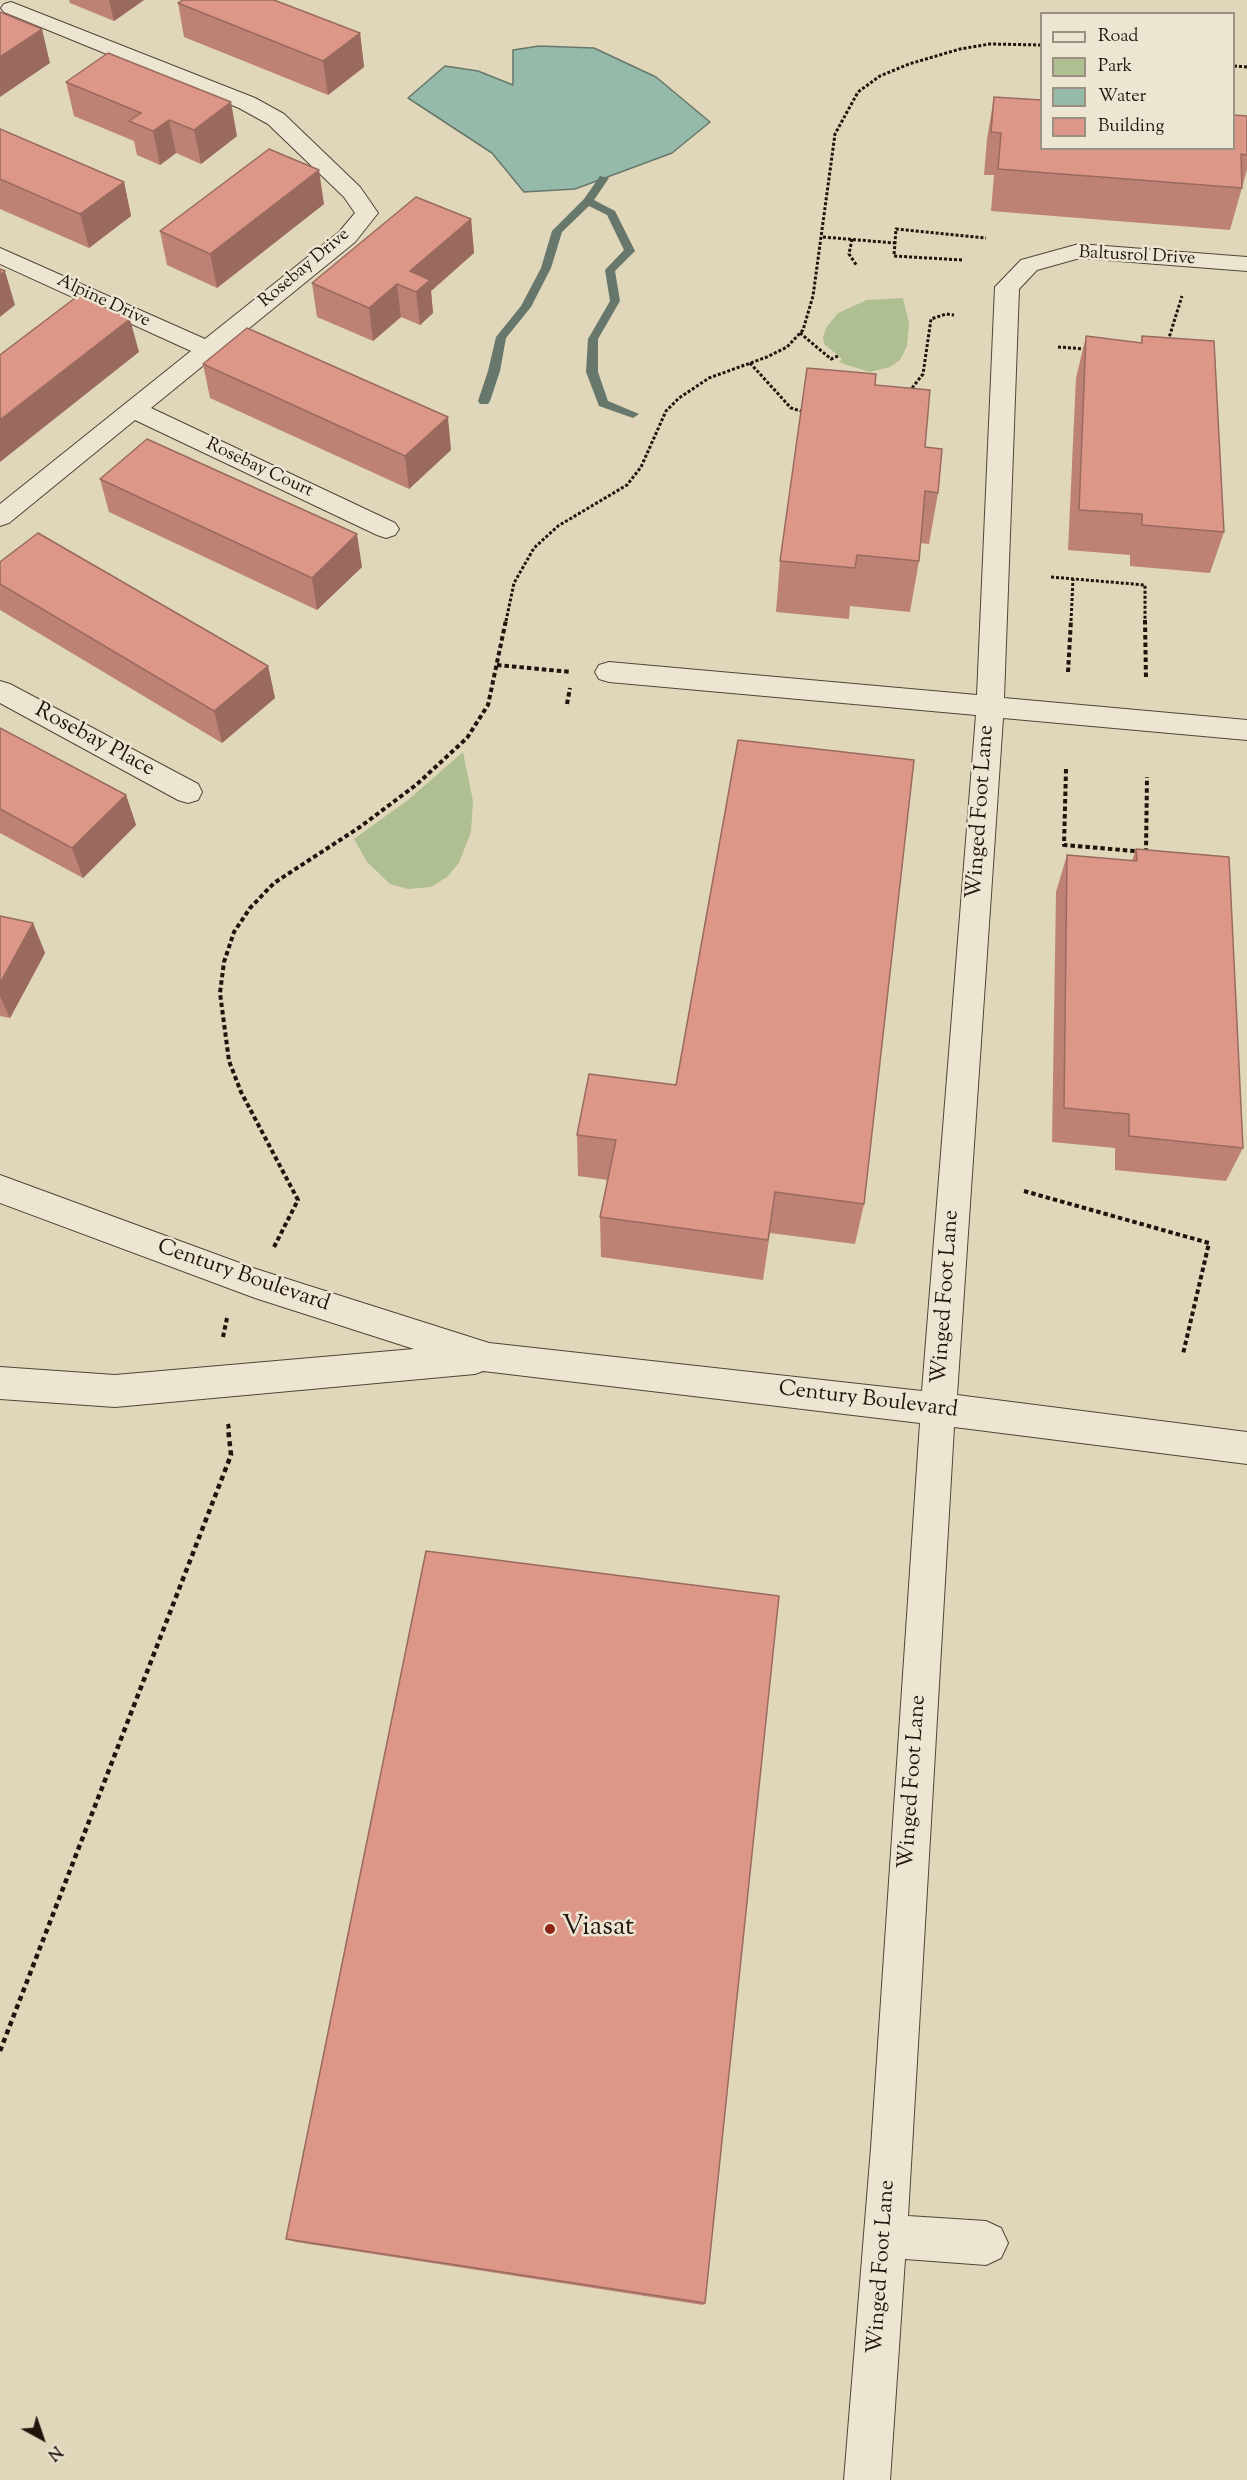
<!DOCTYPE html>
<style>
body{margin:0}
#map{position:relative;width:1247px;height:2480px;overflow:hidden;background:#e0d7ba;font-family:"Sorts Mill Goudy",serif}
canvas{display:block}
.legend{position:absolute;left:1040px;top:12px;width:195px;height:138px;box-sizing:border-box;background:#ebe5d2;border:2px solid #9b9183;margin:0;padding:8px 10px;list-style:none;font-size:18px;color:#22130d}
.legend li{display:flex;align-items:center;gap:12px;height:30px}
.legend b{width:30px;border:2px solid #9b9183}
.north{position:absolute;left:12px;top:2408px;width:60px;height:60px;-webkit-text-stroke:4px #ebe5d2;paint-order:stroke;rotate:140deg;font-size:16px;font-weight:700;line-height:24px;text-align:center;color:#22130d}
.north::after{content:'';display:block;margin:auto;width:21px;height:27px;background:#22130d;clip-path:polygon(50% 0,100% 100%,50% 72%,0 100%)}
</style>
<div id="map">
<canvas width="1247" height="2480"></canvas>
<ul class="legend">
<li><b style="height:8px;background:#ebe5d2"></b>Road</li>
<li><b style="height:16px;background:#afbf92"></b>Park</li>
<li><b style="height:16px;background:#95baa9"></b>Water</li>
<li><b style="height:16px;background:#dc9788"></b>Building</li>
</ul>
<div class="north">N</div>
</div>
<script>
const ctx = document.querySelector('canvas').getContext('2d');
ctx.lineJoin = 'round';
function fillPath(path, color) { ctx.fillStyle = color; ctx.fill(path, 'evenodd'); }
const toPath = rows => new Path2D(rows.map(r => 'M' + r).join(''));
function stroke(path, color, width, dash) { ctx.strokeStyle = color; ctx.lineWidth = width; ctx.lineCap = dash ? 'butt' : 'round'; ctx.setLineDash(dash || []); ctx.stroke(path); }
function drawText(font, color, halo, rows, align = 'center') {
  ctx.font = font + ' "Sorts Mill Goudy",serif'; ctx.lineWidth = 5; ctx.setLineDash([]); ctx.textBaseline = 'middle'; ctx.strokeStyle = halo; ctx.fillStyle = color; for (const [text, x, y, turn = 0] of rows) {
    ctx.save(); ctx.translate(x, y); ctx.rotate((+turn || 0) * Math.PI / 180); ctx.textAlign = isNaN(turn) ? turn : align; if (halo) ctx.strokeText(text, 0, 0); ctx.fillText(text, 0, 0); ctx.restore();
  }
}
fillPath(toPath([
 [903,298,909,323,907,346,900,360,890,367,870,372,847,365,839,362,842,359,824,344,823,337,826,328,838,313,867,300],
 [463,752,473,801,471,832,459,863,447,877,431,887,408,889,390,884,367,862,354,839,408,800]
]), '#afbf92');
const water = toPath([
 [539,46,594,48,656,77,710,122,672,153,575,189,524,192,492,153,408,98,445,66,478,71,513,85,513,50,539,46]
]);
fillPath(water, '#95baa9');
stroke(water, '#67776b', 1.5);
fillPath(toPath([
 [600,176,609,178,594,200,615,211,635,251,615,271,620,301,598,339,598,372,608,401,639,414,633,418,599,406,586,372,588,339,610,301,605,270,624,250,607,215,589,206,562,232,551,268,531,307,506,338,500,371,490,401,488,404,480,404,478,401,488,371,496,337,521,306,541,268,552,231,584,199,600,176]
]), '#67776b');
const minor = toPath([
 [11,2,255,98,284,114,360,187,378,213,355,242,151,408,395,523,399,529,395,535,386,538,377,535,135,420,9,523,0,526,0,504,191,351,0,264,0,248,205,339,339,232,355,213,344,197,268,124,239,108,4,12,1,8,4,4,11,2],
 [1079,244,1247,257,1247,271,1080,258,1037,270,1019,289,1004,698,1247,720,1247,740,1003,718,957,1395,1247,1432,1247,1464,954,1427,908,2216,986,2221,1001,2228,1008,2243,1001,2258,986,2265,905,2259,890,2480,844,2480,871,2148,920,1423,483,1371,475,1374,115,1407,0,1399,0,1367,115,1375,414,1349,255,1298,0,1203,0,1175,256,1269,489,1343,922,1391,976,715,609,682,599,679,595,672,599,665,609,662,977,695,995,287,1021,260,1079,244],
 [0,681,10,684,198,784,202,792,198,800,188,803,178,800,0,703,0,681]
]);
stroke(minor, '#524438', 2);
stroke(toPath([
 [1234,66,1247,67],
 [823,237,895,243],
 [852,239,849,254,857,266],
 [962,260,894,256,896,229,986,238],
 [800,333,831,359,838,356],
 [1168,341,1182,296],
 [1058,347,1086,349],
 [750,363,791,408,804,412],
 [909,392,923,374,931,319,946,314,954,315],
 [1051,577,1145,585,1145,621],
 [506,621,514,583,534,548,558,526,627,485,641,467,666,411,679,398,709,378,767,357,787,347,803,330,813,296,835,134,858,92,880,76,909,64,960,49,990,44,1042,45],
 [1071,621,1073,579]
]), '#22130d', 3, [3, 2]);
stroke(toPath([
 [1145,620,1146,680],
 [497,665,571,672],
 [1068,672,1071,620],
 [567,704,570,688],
 [1066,769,1064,845,1146,852,1147,777],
 [1024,1191,1209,1243,1183,1354],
 [274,1247,298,1200,241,1092,229,1061,220,993,224,962,234,932,250,908,274,883,360,827,416,785,467,738,488,705,506,620],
 [223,1337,227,1318],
 [228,1424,229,1429]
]), '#22130d', 4, [4.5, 3]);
stroke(toPath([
 [0,2051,231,1455,228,1428]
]), '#22130d', 4.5, [5, 4]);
fillPath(minor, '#ebe5d2');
fillPath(toPath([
 [69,0,144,0,114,21,70,3],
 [178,3,360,33,364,67,328,95,184,37],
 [66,82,237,136,201,164,176,153,160,165,137,155,134,141,74,116],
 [994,97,1247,116,1247,170,1230,230,991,211,994,175,984,175,987,139],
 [0,129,124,182,131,216,89,248,0,209],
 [324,204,217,288,167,265,160,231],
 [471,219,474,253,431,291,433,313,420,325,401,317,373,341,317,317,312,283],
 [1086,336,1141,343,1142,336,1224,532,1210,573,1130,566,1130,555,1068,550,1076,378],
 [203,364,451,450,409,489,210,398],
 [875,385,925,447,938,493,929,544,920,543,919,561,910,612,850,606,849,619,776,612,780,561],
 [100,479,362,567,317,610,109,512],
 [0,562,268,666,275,698,222,743,0,610],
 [0,728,126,795,136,825,83,878,0,833],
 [1136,849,1243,1148,1226,1181,1115,1170,1115,1148,1052,1142,1056,892,1067,855,1132,861],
 [0,916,33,923,45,953,10,1018,0,1016],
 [589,1074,864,1204,855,1244,770,1233,763,1280,601,1257,600,1217,608,1180,578,1176,577,1135],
 [286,2239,705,2303,703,2305,296,2242]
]), '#bd8275');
fillPath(toPath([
 [109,0,144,0,114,21],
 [42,29,50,63,0,97,0,57],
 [360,33,364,67,328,95,323,61],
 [231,102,237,136,201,164,194,130],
 [169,120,176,153,160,165,153,131],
 [319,170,324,204,217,288,210,254],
 [124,182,131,216,89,248,80,214],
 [471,219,474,253,431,291,433,313,420,325,416,292,410,271],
 [5,271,15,305,0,317,0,275],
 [397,284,401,317,373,341,369,308],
 [130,319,139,352,0,462,0,420],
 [448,417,451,450,409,489,405,456],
 [357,534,362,567,317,610,312,578],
 [268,666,275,698,222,743,214,711],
 [126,795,136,825,83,878,72,848],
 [33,923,45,953,10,1018,0,996,0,983]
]), '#9a6a5f');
const building = toPath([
 [183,0,274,0,360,33,323,61,178,3,183,0],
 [0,12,42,29,0,57,0,12],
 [108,53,231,102,194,130,169,120,153,131,129,121,141,113,66,82,108,53],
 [994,97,1041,100,1041,148,1233,148,1233,115,1247,116,1247,155,1241,154,1242,188,998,169,1001,133,991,132,994,97],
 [0,129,124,182,80,214,0,179,0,129],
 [269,149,319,170,210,254,160,231,269,149],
 [416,197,471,219,410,271,430,280,416,292,397,284,369,308,312,283,416,197],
 [0,269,5,271,0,275,0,269],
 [79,295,130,319,0,420,0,355,79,295],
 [247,328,448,417,405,456,203,364,247,328],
 [1086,336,1142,343,1142,336,1214,341,1224,532,1142,525,1142,514,1079,510,1086,336],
 [807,368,876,374,875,385,930,390,925,447,942,449,938,493,925,491,919,561,857,555,855,568,780,561,807,368],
 [147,439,357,534,312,578,100,479,147,439],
 [38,533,268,666,214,711,0,584,0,562,38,533],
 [0,728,126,795,72,848,0,809,0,728],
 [738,740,914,760,864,1204,775,1192,768,1240,600,1217,616,1140,577,1135,589,1074,676,1085,738,740],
 [1136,849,1229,857,1243,1148,1129,1136,1129,1114,1064,1108,1067,855,1137,861,1136,849],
 [0,916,33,923,0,983,0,916],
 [426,1551,779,1596,705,2303,286,2239,426,1551]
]);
fillPath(building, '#dc9788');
stroke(building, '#9a6a5f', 1.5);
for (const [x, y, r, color] of [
 [550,1929,6,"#8f2418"]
]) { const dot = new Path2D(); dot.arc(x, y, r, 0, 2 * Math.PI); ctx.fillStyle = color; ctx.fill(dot); stroke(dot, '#ebe5d2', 2); }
drawText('18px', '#22130d', '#ebe5d2', [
 ["Baltusrol Drive",1137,257,3],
 ["Rosebay Drive",305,269,-40],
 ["Alpine Drive",103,302,25],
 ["Rosebay Court",259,469,25]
]);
drawText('22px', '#22130d', '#ebe5d2', [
 ["Rosebay Place",94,741,28],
 ["Winged Foot Lane",982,812,-86],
 ["Century Boulevard",243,1277,19],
 ["Winged Foot Lane",947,1297,-86],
 ["Century Boulevard",868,1401,7],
 ["Winged Foot Lane",914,1782,-86],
 ["Winged Foot Lane",883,2267,-86]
]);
drawText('27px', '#22130d', '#ebe5d2', [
 ["Viasat",562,1929]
], 'left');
</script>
